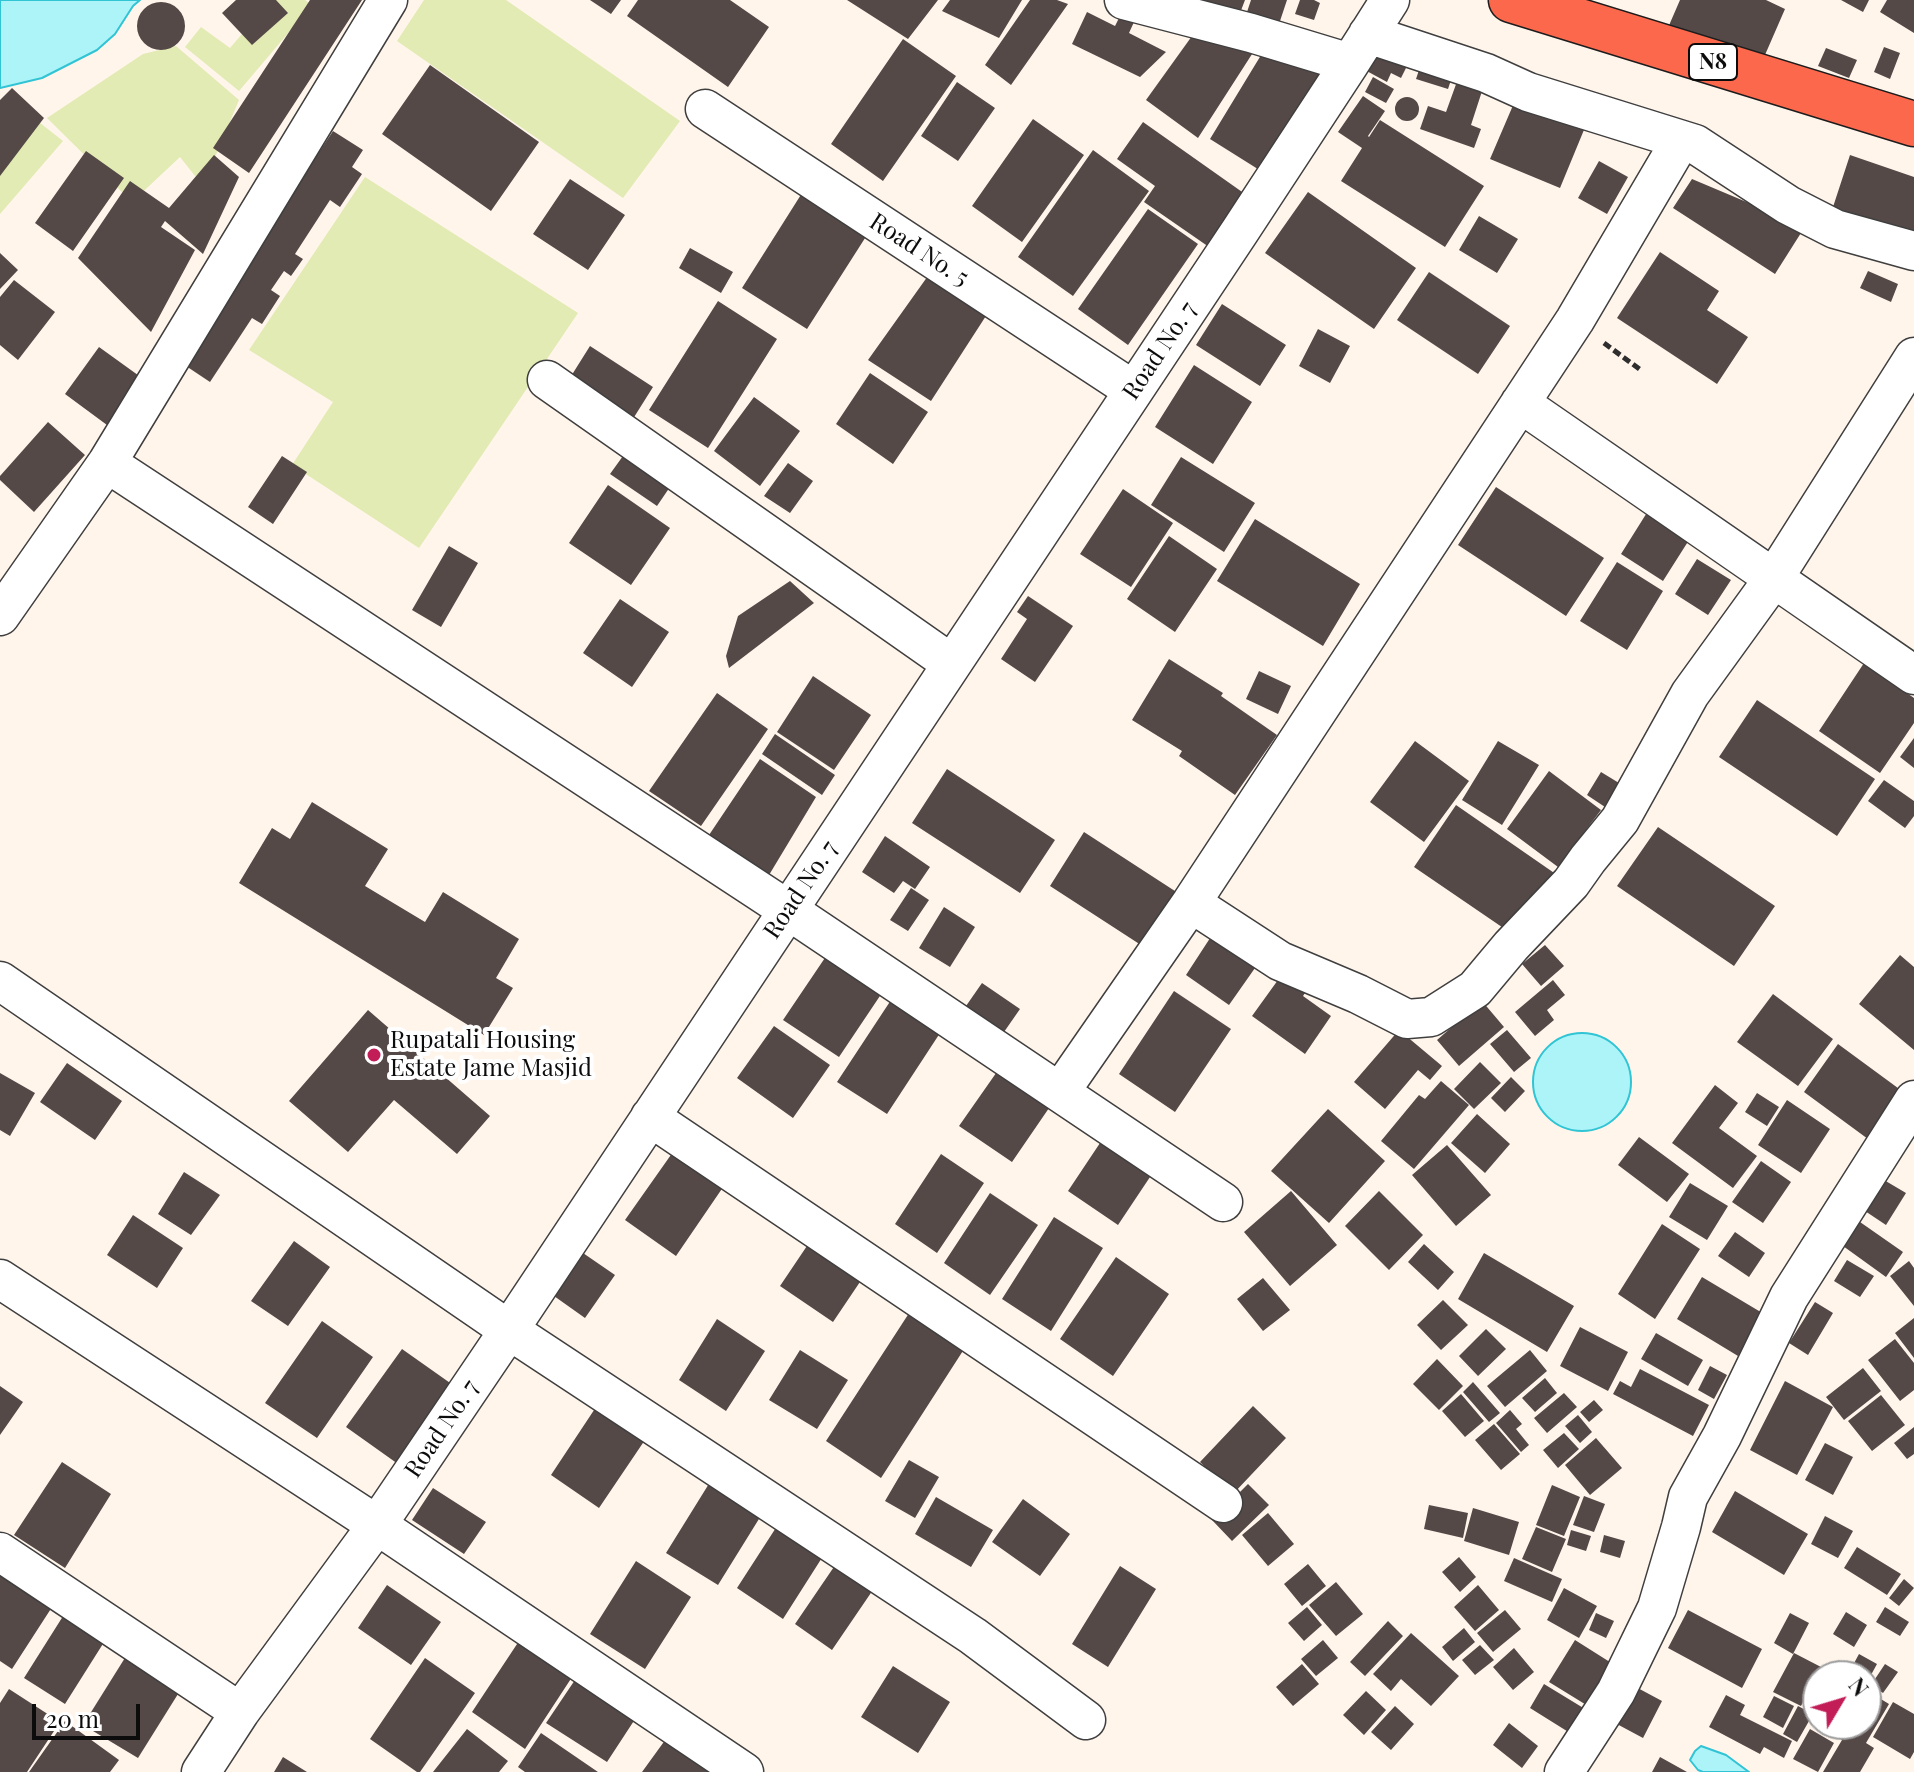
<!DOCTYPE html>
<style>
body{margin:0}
#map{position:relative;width:1914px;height:1772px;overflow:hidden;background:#fff5eb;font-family:"Playfair Display",serif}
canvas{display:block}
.north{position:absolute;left:1802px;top:1660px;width:80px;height:80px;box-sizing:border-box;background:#fff;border:2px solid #9e9e9e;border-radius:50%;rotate:52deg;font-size:22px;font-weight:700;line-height:32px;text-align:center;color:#0c0c0c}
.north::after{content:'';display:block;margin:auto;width:28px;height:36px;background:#c31d57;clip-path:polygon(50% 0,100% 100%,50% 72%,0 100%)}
.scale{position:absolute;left:32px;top:1704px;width:108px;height:36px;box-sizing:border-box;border:4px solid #0c0c0c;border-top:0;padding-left:10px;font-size:24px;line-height:28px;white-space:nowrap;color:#0c0c0c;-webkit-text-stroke:6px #fff;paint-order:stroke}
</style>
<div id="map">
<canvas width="1914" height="1772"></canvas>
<div class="north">N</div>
<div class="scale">20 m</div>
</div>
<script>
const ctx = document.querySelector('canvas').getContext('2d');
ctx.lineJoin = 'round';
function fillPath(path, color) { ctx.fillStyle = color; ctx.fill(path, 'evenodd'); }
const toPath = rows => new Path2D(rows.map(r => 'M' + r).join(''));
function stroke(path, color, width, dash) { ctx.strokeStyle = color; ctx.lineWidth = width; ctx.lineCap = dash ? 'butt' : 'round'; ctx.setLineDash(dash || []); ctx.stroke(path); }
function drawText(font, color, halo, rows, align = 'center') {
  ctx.font = font + ' "Playfair Display",serif'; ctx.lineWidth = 8; ctx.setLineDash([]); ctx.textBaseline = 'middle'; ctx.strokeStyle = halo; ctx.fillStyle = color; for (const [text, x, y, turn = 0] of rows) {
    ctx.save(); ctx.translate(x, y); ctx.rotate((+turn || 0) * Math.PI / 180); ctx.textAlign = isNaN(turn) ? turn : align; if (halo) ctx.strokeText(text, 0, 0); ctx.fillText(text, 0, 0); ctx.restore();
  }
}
fillPath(toPath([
 [271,0,305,0,312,5,239,91,185,47,201,27,230,48],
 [424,0,506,0,680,121,623,198,397,41],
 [176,46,239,100,203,186,180,157,132,202,47,118,143,54],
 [30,115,63,141,0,214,0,136],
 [365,177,578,313,419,548,292,465,333,402,249,350]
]), '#e1ebb3');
const water = toPath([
 [0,0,140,0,133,6,115,34,97,50,42,78,0,88,0,0],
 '1533 1082a49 49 0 1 1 98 0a49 49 0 1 1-98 0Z',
 [1701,1746,1726,1755,1749,1772,1703,1772,1698,1770,1690,1760,1695,1751,1701,1746]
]);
fillPath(water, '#adf4f9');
stroke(water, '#30c4d4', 2);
fillPath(toPath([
 [236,0,276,0,288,13,252,45,222,13],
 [310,0,362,0,249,173,213,148],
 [590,0,621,0,611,14],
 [638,0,730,0,769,27,728,87,627,16],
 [847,0,938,0,908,39],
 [950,0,1022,0,999,38,942,11],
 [1030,0,1057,0,1068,4,1011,85,985,65],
 [1179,0,1245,0,1237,21],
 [1251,0,1287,0,1278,27,1246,15],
 [1300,0,1314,0,1320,3,1314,20,1295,14],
 [1680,0,1766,0,1785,9,1758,71,1667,30],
 [1841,0,1869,0,1863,12],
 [1887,0,1914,0,1914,33,1880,12],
 '137 26a24 24 0 1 1 48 0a24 24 0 1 1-48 0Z',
 [1087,12,1115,26,1120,16,1134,22,1129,33,1166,52,1140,77,1072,44],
 [1192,36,1254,51,1198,138,1146,100],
 [903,39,956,76,883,181,831,144],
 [1269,42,1320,75,1261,171,1210,139],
 [1376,43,1410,60,1401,78,1391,73,1387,82,1363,69],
 [1884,47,1900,53,1890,79,1874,72],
 [1826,48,1857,60,1849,78,1818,66],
 [1423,58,1455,68,1448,89,1416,79],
 [430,65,539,142,491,211,382,134],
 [1459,76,1484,85,1471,125,1481,129,1474,148,1420,129,1428,106,1446,112],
 [1373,77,1394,89,1386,103,1365,92],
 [957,82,995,108,958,161,921,136],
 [12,88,44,118,0,176,0,100],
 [1363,96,1385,111,1368,136,1369,137,1380,120,1484,186,1445,247,1341,181,1362,148,1338,132],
 [1517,96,1586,125,1560,188,1490,159],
 '1395 109a12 12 0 1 1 24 0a12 12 0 1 1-24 0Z',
 [1033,119,1084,155,1022,242,972,206],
 [1143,122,1245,194,1209,247,1144,202,1155,186,1117,159],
 [333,131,363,150,352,167,362,174,340,207,330,200,295,254,303,259,291,276,284,271,271,290,280,296,262,324,252,318,210,382,180,362],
 [1093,150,1149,191,1073,296,1018,257],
 [86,151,124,178,73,251,35,223],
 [214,155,239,177,203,254,165,221,161,227,195,250,151,332,78,258,130,181,169,208],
 [1850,155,1914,177,1914,235,1833,207],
 [1599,161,1628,177,1607,214,1578,198],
 [570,179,625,215,588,270,533,234],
 [1692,179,1775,214,1806,225,1775,274,1673,208],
 [809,182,874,224,807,329,742,288],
 [1308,192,1416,268,1374,329,1265,253],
 [1148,209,1198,244,1128,345,1078,309],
 [1479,216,1518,239,1497,273,1459,250],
 [690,248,733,272,721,293,679,268],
 [1660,252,1719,291,1707,310,1748,337,1717,384,1617,318],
 [0,253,18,270,0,289],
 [935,266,993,305,931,401,868,360],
 [1868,271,1898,284,1891,302,1860,288],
 [1429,272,1510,326,1478,374,1397,320],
 [14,280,55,312,18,360,0,345,0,297],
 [718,301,777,339,708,448,649,410],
 [1222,304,1286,345,1260,386,1196,345],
 [1318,329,1350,346,1330,383,1299,366],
 [590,346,653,387,631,422,568,381],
 [99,347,142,378,107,425,65,394],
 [1194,365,1252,402,1213,464,1155,427],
 [870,373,928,412,893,464,836,424],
 [754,397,800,431,760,486,714,451],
 [48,422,85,455,34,512,0,480,0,476],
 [628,449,674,481,657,506,610,474],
 [282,456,307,472,273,524,248,507],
 [1181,457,1255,503,1224,552,1151,505],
 [788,463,813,481,790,513,764,496],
 [608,485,670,528,631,585,569,543],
 [1496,487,1604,558,1566,616,1458,545],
 [1123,489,1173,523,1131,587,1080,554],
 [1653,503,1696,529,1663,581,1621,554],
 [1255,519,1360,584,1323,646,1217,581],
 [1169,536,1217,569,1175,632,1127,599],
 [449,546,478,563,441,627,412,610],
 [1697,559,1731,580,1708,615,1675,594],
 [1617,562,1663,591,1627,650,1580,621],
 [790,581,814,603,729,668,726,656,738,616],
 [1028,596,1073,626,1035,682,1001,659,1027,619,1017,612],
 [620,599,669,632,632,687,583,653],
 [1169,659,1223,693,1221,696,1277,735,1235,795,1179,756,1182,751,1132,720],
 [1864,663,1914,698,1914,723,1880,773,1819,731],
 [1259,671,1291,686,1278,714,1246,699],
 [813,676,871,715,834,770,777,732],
 [717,693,768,729,701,826,649,791],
 [1757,700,1875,779,1837,836,1719,757],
 [775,734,835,775,822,795,762,754],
 [1914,738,1914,768,1900,757],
 [1415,741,1469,781,1424,842,1370,802],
 [1498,741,1539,765,1502,825,1462,800],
 [760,759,816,797,766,880,707,838],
 [947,769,1055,840,1020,893,912,823],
 [1549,771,1601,810,1558,867,1507,829],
 [1601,772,1619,783,1605,807,1587,795],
 [1884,780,1914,801,1914,816,1905,828,1868,801],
 [312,802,388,849,365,886,425,922,443,892,519,939,496,978,513,988,484,1035,239,883,272,828,290,839],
 [1456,805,1560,877,1518,938,1414,867],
 [1658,827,1775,906,1734,966,1617,886],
 [1084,832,1178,893,1144,947,1050,886],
 [885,836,930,867,915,889,903,881,894,893,862,872],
 [911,888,929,900,908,931,890,920],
 [944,907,975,927,950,967,919,948],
 [1229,909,1262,958,1229,1005,1186,975],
 [837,940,892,978,839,1057,783,1020],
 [1545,945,1564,966,1541,986,1522,964],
 [1900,955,1914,967,1914,1050,1859,1004],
 [1283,973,1307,990,1303,996,1331,1016,1305,1054,1252,1016],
 [1553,980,1565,995,1547,1010,1554,1020,1535,1036,1515,1012],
 [982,983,1020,1009,1004,1032,966,1006],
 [1174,991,1231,1029,1175,1112,1119,1074],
 [1773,994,1833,1039,1798,1086,1737,1042],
 [893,997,942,1030,887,1114,837,1082],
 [1482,1001,1504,1027,1459,1066,1437,1040],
 [368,1010,490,1116,457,1154,394,1100,348,1152,289,1101],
 [774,1026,830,1065,793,1118,737,1078],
 [1399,1030,1442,1066,1430,1080,1418,1070,1385,1109,1354,1082],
 [1507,1030,1531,1058,1514,1072,1490,1044],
 [1838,1044,1902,1091,1868,1139,1804,1092],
 [1008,1056,1060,1092,1012,1162,959,1126],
 [1480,1062,1501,1083,1474,1109,1454,1089],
 [67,1063,122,1101,95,1140,40,1102],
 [0,1073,35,1093,10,1136,0,1130],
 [1511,1077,1525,1091,1505,1112,1491,1098],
 [1441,1081,1469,1105,1414,1169,1381,1141,1419,1095,1425,1099],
 [1715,1085,1738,1103,1719,1128,1757,1156,1733,1188,1672,1143],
 [1757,1093,1779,1107,1767,1126,1745,1112],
 [1787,1100,1830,1129,1801,1173,1758,1145],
 [1328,1109,1385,1161,1329,1223,1271,1171],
 [1477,1114,1510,1144,1485,1173,1451,1143],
 [1639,1137,1689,1174,1667,1202,1618,1165],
 [680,1142,730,1177,676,1256,625,1220],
 [1100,1143,1150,1177,1118,1225,1068,1191],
 [1447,1145,1491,1195,1456,1226,1412,1175],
 [941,1154,984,1183,937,1253,895,1224],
 [1761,1161,1791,1182,1763,1223,1732,1202],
 [184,1172,220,1195,191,1235,158,1214],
 [1884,1180,1906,1193,1886,1225,1865,1211],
 [1690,1183,1728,1206,1707,1240,1669,1217],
 [1291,1191,1337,1245,1290,1286,1244,1232],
 [1379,1191,1423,1235,1389,1270,1345,1226],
 [990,1193,1038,1225,990,1295,944,1263],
 [133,1215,183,1248,157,1288,107,1255],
 [1054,1217,1103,1248,1051,1331,1002,1299],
 [1860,1222,1903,1252,1886,1277,1843,1246],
 [1662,1224,1700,1249,1655,1319,1618,1294],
 [1735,1232,1765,1253,1749,1277,1718,1256],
 [813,1237,866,1273,833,1322,780,1286],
 [294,1241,330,1267,288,1326,251,1301],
 [1424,1244,1454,1272,1438,1290,1408,1262],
 [583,1253,615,1275,585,1318,554,1296],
 [1484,1253,1574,1306,1547,1352,1458,1299],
 [1116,1257,1169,1294,1113,1376,1060,1339],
 [1847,1260,1874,1276,1860,1297,1834,1281],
 [1909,1261,1914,1268,1914,1306,1890,1276],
 [1702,1277,1764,1314,1738,1356,1677,1319],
 [1263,1278,1290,1310,1263,1331,1237,1299],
 [1443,1300,1468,1325,1441,1350,1417,1325],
 [1815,1302,1833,1313,1808,1355,1789,1343],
 [913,1307,968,1343,881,1478,826,1441],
 [1914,1318,1914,1358,1895,1333],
 [717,1319,765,1351,726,1411,679,1380],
 [322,1321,373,1357,317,1438,265,1403],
 [1580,1327,1628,1352,1608,1391,1560,1366],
 [1486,1329,1506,1349,1478,1376,1459,1356],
 [1656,1333,1703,1360,1688,1386,1641,1359],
 [1895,1339,1914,1363,1914,1390,1900,1401,1868,1360],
 [402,1349,453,1385,398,1464,346,1427],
 [800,1350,848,1380,817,1429,769,1400],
 [1530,1350,1547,1371,1505,1407,1487,1386],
 [1437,1359,1463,1386,1439,1410,1413,1384],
 [1710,1366,1727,1375,1714,1399,1698,1390],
 [1863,1368,1881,1391,1844,1420,1826,1397],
 [1640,1369,1709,1405,1693,1436,1613,1394,1620,1381,1631,1387],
 [1545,1378,1557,1393,1535,1412,1522,1398],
 [1785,1381,1833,1407,1797,1475,1750,1450],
 [1473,1382,1500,1413,1489,1422,1463,1392],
 [0,1386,23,1402,0,1435],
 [1564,1393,1577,1407,1547,1433,1534,1418],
 [1461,1394,1484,1421,1465,1437,1442,1411],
 [1881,1395,1905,1425,1872,1451,1848,1421],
 [602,1398,651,1431,599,1508,551,1475],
 [1594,1400,1603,1410,1589,1422,1580,1412],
 [1253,1406,1286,1438,1233,1494,1200,1462],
 [1510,1410,1522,1424,1516,1429,1529,1445,1521,1452,1496,1423],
 [1578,1415,1592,1432,1580,1443,1565,1426],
 [1494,1424,1520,1454,1501,1470,1475,1440],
 [1914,1427,1914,1454,1907,1459,1894,1443],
 [1564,1433,1579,1449,1558,1468,1543,1450],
 [1596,1438,1622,1468,1590,1495,1565,1465],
 [1825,1443,1853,1457,1833,1495,1805,1480],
 [909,1460,939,1477,915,1518,885,1501],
 [62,1462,111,1494,65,1568,14,1535],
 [715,1474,767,1506,718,1585,666,1553],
 [1248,1484,1269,1505,1232,1541,1212,1520],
 [1552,1485,1580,1497,1564,1536,1536,1525],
 [433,1488,486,1522,464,1554,412,1520],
 [1735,1491,1808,1534,1784,1575,1712,1532],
 [1584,1496,1605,1504,1594,1532,1573,1525],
 [936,1497,993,1530,971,1567,915,1534],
 [1023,1499,1070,1534,1040,1576,992,1542],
 [1429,1505,1468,1513,1463,1538,1424,1529],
 [1473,1508,1519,1522,1509,1555,1464,1541],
 [1268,1513,1294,1544,1268,1566,1242,1535],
 [1825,1516,1853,1531,1838,1558,1811,1544],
 [779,1523,825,1553,783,1619,737,1588],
 [1536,1527,1566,1539,1552,1572,1522,1559],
 [1571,1530,1591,1536,1586,1551,1567,1545],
 [1604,1535,1625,1541,1620,1558,1600,1552],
 [1857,1547,1901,1574,1887,1595,1844,1568],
 [1459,1557,1476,1577,1460,1592,1442,1572],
 [840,1558,877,1584,832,1650,795,1624],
 [1514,1558,1562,1579,1552,1602,1504,1581],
 [636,1561,691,1597,645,1669,590,1634],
 [1308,1564,1326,1586,1302,1606,1284,1584],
 [1120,1566,1156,1589,1108,1667,1072,1644],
 [0,1574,54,1604,12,1669,0,1661],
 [1904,1579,1914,1588,1899,1606,1889,1598],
 [1336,1582,1363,1614,1336,1636,1309,1605],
 [387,1585,441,1622,411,1665,358,1628],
 [1478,1585,1499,1610,1475,1631,1454,1607],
 [1564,1588,1597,1606,1579,1638,1547,1620],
 [1307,1607,1322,1625,1304,1641,1288,1623],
 [1885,1607,1909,1622,1900,1636,1876,1622],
 [1505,1610,1521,1629,1493,1652,1477,1633],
 [1688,1610,1762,1649,1742,1688,1668,1648],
 [1846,1612,1867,1625,1854,1647,1833,1634],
 [65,1613,106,1639,65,1704,24,1678],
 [1596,1613,1614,1621,1606,1638,1589,1630],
 [1790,1613,1809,1623,1793,1654,1774,1643],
 [1388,1621,1403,1636,1365,1676,1350,1662],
 [1464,1628,1475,1642,1453,1661,1442,1647],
 [1411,1633,1459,1676,1431,1706,1401,1679,1391,1691,1373,1674],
 [523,1635,576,1671,525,1749,472,1712],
 [1323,1640,1338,1658,1316,1676,1301,1659],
 [1575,1640,1613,1664,1588,1706,1549,1682],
 [1480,1645,1494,1660,1475,1675,1462,1660],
 [1514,1648,1534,1672,1513,1690,1493,1667],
 [128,1653,183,1686,138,1758,83,1725],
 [1794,1653,1821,1667,1801,1706,1773,1692],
 [1859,1654,1877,1664,1866,1684,1866,1676,1847,1676],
 [425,1658,475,1693,420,1772,417,1772,370,1739],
 [1302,1664,1319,1684,1293,1706,1276,1687],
 [1885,1664,1898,1672,1883,1693,1871,1685],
 [893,1666,950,1702,918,1753,861,1717],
 [581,1671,641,1710,607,1762,546,1723],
 [1544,1684,1585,1709,1570,1733,1530,1708],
 [1634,1686,1662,1701,1643,1738,1615,1723],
 [9,1689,60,1722,27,1772,0,1772,0,1703],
 [1866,1690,1889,1704,1866,1743,1874,1748,1860,1772,1823,1772,1842,1740,1834,1735,1841,1724,1866,1724],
 [1366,1691,1386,1710,1364,1735,1343,1715],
 [1726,1695,1745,1705,1740,1715,1792,1741,1784,1758,1764,1747,1760,1754,1709,1727],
 [1774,1696,1794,1706,1783,1728,1763,1717],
 [1893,1702,1914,1714,1914,1752,1910,1759,1873,1737],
 [1395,1706,1414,1724,1391,1750,1371,1732],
 [1798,1706,1813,1714,1797,1742,1783,1734],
 [65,1721,119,1760,110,1772,29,1772],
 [1509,1723,1538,1746,1522,1768,1493,1745],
 [467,1729,508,1761,499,1772,433,1772],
 [1810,1729,1834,1743,1818,1772,1793,1759],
 [671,1732,726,1772,642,1772],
 [541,1733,598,1772,525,1772,518,1767],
 [283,1757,307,1772,274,1772],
 [1660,1757,1687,1772,1652,1772]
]), '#554948');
const minor = toPath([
 [1124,0,1251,33,1350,63],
 [1368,34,1486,73,1528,92,1695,144,1788,205,1835,229,1914,251],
 [705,109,1133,390],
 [547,380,952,664],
 [1520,403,1914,675],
 [107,463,788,910,1223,1202],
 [0,616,107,463,388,0],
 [1191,903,1280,961,1358,994,1407,1019,1431,1017,1475,989,1511,946,1571,883,1588,859,1620,820,1690,694,1774,578,1914,357],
 [0,981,509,1330,973,1636,1086,1720],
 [1060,1092,1191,903,1575,320,1681,140],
 [650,1117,1223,1503],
 [0,1279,377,1525,744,1772],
 [0,1552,240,1712],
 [201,1772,240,1712,377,1525,509,1330,1240,231,1350,63,1390,0],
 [1564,1772,1616,1692,1657,1608,1681,1527,1688,1497,1722,1436,1789,1297,1914,1100]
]);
const highway = toPath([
 [1511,0,1914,124]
]);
stroke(minor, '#3f3f3f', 41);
stroke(highway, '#1d1d1d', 47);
stroke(toPath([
 [1604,343,1642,371]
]), '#2e2e2e', 5, [8, 4]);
stroke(minor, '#fff', 38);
stroke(highway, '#fc684c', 44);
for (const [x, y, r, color] of [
 [374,1055,8,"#c31d57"]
]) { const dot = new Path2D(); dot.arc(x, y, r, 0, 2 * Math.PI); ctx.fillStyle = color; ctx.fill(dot); stroke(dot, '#fff', 3); }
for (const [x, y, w] of [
 [1713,62,48]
]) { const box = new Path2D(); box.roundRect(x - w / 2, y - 18, w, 36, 6); ctx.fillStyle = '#fff'; ctx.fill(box); stroke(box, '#0c0c0c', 2); }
drawText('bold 22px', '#0c0c0c', null, [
 ["N8",1713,62]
]);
drawText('24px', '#0c0c0c', '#fff', [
 ["Road No. 5",919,250,33],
 ["Road No. 7",1160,351,-56],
 ["Road No. 7",801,890,-56],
 ["Road No. 7",442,1429,-56]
]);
drawText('24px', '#0c0c0c', '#fff', [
 ["Rupatali Housing",390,1041],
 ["Estate Jame Masjid",390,1069]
], 'left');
</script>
